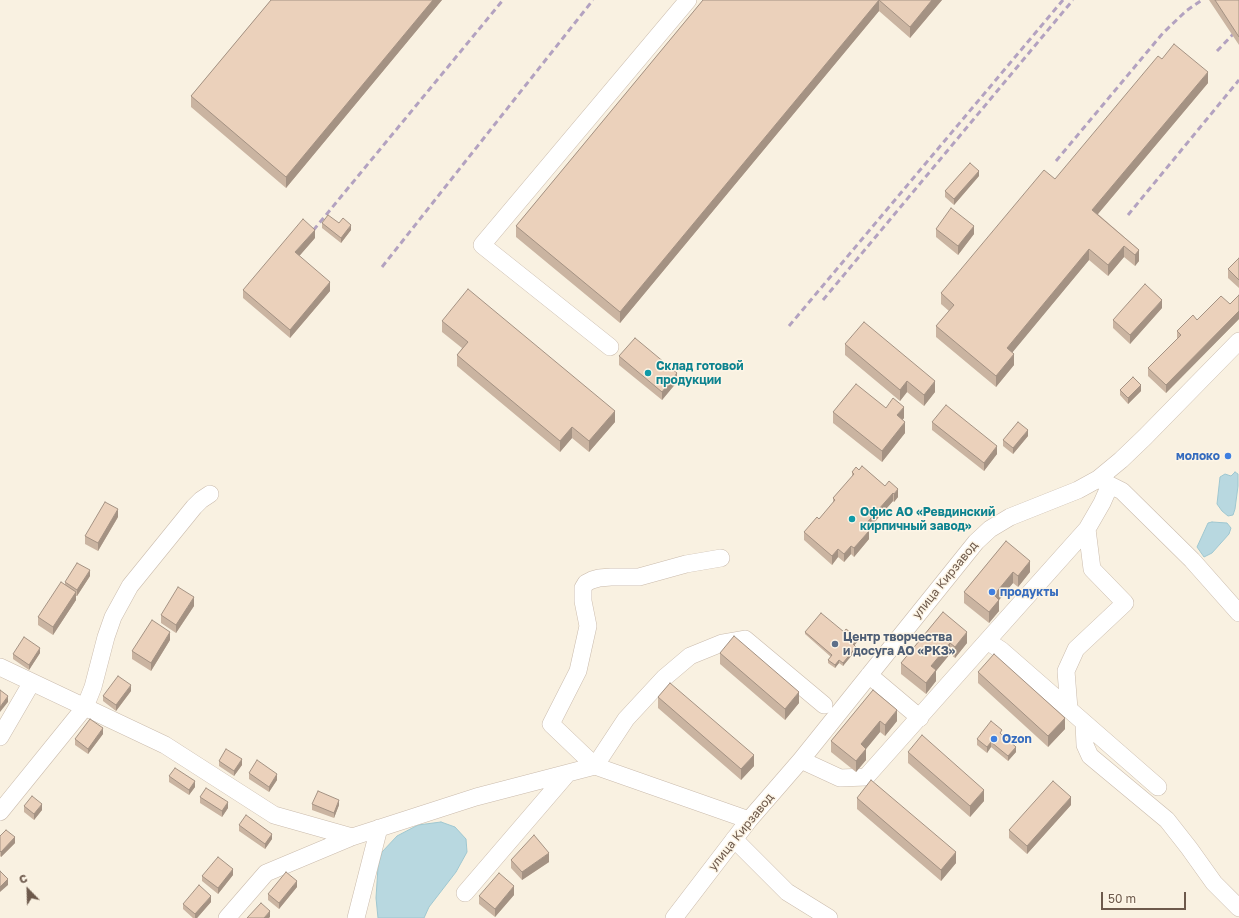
<!DOCTYPE html>
<meta charset="utf-8">
<style>
body{margin:0}
#map{position:relative;width:1239px;height:918px;overflow:hidden;background:#f9f1e1;font-family:"Golos Text",sans-serif}
canvas{display:block}
.north{position:absolute;left:8px;top:870px;width:40px;height:40px;-webkit-text-stroke:3px #fdf5e6;paint-order:stroke;rotate:337deg;font-size:11px;font-weight:700;line-height:16px;text-align:center;color:#6d594b}
.north::after{content:'';display:block;margin:auto;width:14px;height:18px;background:#6d594b;clip-path:polygon(50% 0,100% 100%,50% 72%,0 100%)}
.scale{position:absolute;left:1101px;top:892px;width:85px;height:18px;box-sizing:border-box;border:2px solid #6d594b;border-top:0;padding-left:5px;font-size:12px;line-height:14px;white-space:nowrap;color:#6d594b;-webkit-text-stroke:3px #fdf5e6;paint-order:stroke}
</style>
<div id="map">
<canvas width="1239" height="918"></canvas>
<div class="north">С</div>
<div class="scale">50 m</div>
</div>
<script>
const ctx = document.querySelector('canvas').getContext('2d');
ctx.lineJoin = 'round';
function fillPath(path, color) { ctx.fillStyle = color; ctx.fill(path, 'evenodd'); }
const toPath = rows => new Path2D(rows.map(r => 'M' + r).join(''));
function stroke(path, color, width, dash) { ctx.strokeStyle = color; ctx.lineWidth = width; ctx.lineCap = dash ? 'butt' : 'round'; ctx.setLineDash(dash || []); ctx.stroke(path); }
function drawText(font, color, halo, rows, align = 'center') {
  ctx.font = font + ' "Golos Text",sans-serif'; ctx.lineWidth = 3; ctx.setLineDash([]); ctx.textBaseline = 'middle'; ctx.strokeStyle = halo; ctx.fillStyle = color; for (const [text, x, y, turn = 0] of rows) {
    ctx.save(); ctx.translate(x, y); ctx.rotate((+turn || 0) * Math.PI / 180); ctx.textAlign = isNaN(turn) ? turn : align; if (halo) ctx.strokeText(text, 0, 0); ctx.fillText(text, 0, 0); ctx.restore();
  }
}
const water = toPath([
 [1235,472,1238,474,1238,486,1235,509,1233,515,1228,516,1222,511,1217,504,1220,477,1225,474,1231,476,1235,472],
 [1212,522,1227,523,1231,528,1229,534,1212,553,1204,557,1197,547,1208,523,1212,522],
 [441,822,455,827,466,839,467,852,456,872,429,907,424,918,378,918,376,898,378,867,382,852,397,836,418,825,441,822]
]);
fillPath(water, '#b8d8e0');
stroke(water, '#9fc7d0', 1);
const minor = toPath([
 [610,347,482,245,688,0],
 [1100,480,1122,491,1192,560,1239,613],
 [721,558,686,564,639,577,611,577,599,578,592,580,586,583,583,588,583,601,588,626,578,671,551,724,595,766,626,719,664,678,690,656,722,643,745,639,824,705],
 [987,641,1087,529],
 [0,667,165,745,274,815,352,837],
 [869,675,920,718],
 [1069,709,1066,671,1076,649,1125,603,1092,569,1087,529,1102,503,1110,485],
 [1084,723,1085,745,1090,756,1167,820,1189,848,1214,883,1239,908],
 [0,737,32,682],
 [801,760,840,778,866,777,987,641,1001,650,1158,787],
 [0,812,85,707,93,687,106,637,113,617,130,586,194,507,201,500,210,494],
 [734,839,787,892,829,918],
 [465,893,568,773],
 [227,918,266,873,352,837,476,797,595,766,749,820],
 [356,918,379,828],
 [674,918,749,820,801,760,976,542,990,529,1010,517,1078,490,1098,479,1121,460,1145,437,1239,341]
]);
stroke(minor, '#cabbac', 18);
stroke(minor, '#fff', 17);
stroke(toPath([
 [1217,51,1239,28],
 [1056,161,1163,33,1186,11,1202,0],
 [1128,215,1239,80],
 [307,238,503,0],
 [382,267,593,0],
 [823,300,1073,0],
 [789,326,1063,0]
]), '#b3a2c0', 3, [6, 4]);
fillPath(toPath([
 [271,0,442,0,286,188,191,107,191,96],
 [703,0,942,0,910,38,879,11,620,323,516,237,516,226],
 [1209,0,1239,0,1239,45],
 [1162,59,1208,83,1098,214,1139,250,1139,261,1135,266,1124,257,1108,276,1089,260,1012,352,1014,365,996,387,936,337,936,326,949,311,941,304,941,293,1055,179],
 [979,176,954,205,945,197,945,191],
 [322,223,351,230,341,243,322,228],
 [936,229,974,234,958,255,936,237],
 [315,238,299,256,330,291,290,338,243,298,243,290],
 [1239,258,1239,288,1228,278,1228,269],
 [1239,295,1239,319,1166,393,1148,376,1148,368,1177,339,1177,331,1197,320,1230,304],
 [1162,308,1130,344,1113,328,1113,320],
 [442,321,615,422,589,452,572,438,560,452,457,366,457,355,462,348,442,332],
 [845,344,935,392,924,406,907,392,900,401,845,355],
 [619,356,677,382,662,400,619,365],
 [1120,390,1141,391,1128,404,1120,395],
 [886,408,904,418,902,420,905,433,882,462,833,423,833,412],
 [932,422,997,454,984,471,932,430],
 [1028,436,1013,454,1003,446,1003,440],
 [862,466,898,497,894,502,893,501,868,530,869,539,854,557,851,554,844,562,838,557,832,565,804,540,804,532,819,519,833,503,833,498,852,477,852,472,859,470],
 [118,517,98,551,85,544,85,536],
 [1006,541,1030,572,1018,587,1013,583,999,600,999,611,989,623,964,603,964,592],
 [90,576,77,596,76,596,76,600,53,635,38,625,38,617,65,584,65,582],
 [194,606,176,633,161,623,161,615],
 [943,612,967,643,955,658,950,654,936,671,936,681,926,694,901,674,901,663],
 [805,632,844,632,858,641,854,645,856,650,843,666,839,663,835,668,828,663,828,660,831,657,805,634],
 [170,640,151,671,132,659,132,651],
 [40,653,29,670,13,659,13,654],
 [720,653,799,703,785,720,720,664],
 [978,672,1065,729,1048,747,978,683],
 [873,690,897,721,885,736,880,732,866,749,866,760,856,772,831,752,831,741],
 [131,691,116,711,103,701,103,696],
 [658,697,754,766,741,780,658,708],
 [103,734,88,754,75,745,75,739],
 [1002,735,1016,752,1008,761,991,747,987,753,977,745,977,739],
 [908,752,984,801,970,817,908,763],
 [219,761,242,765,234,776,219,766],
 [249,773,277,780,269,792,249,779],
 [169,776,195,787,189,795,169,782],
 [200,797,228,808,222,817,200,803],
 [857,798,956,863,941,881,857,809],
 [312,804,339,805,334,818,312,810],
 [1071,805,1027,854,1009,838,1009,830],
 [24,806,42,810,34,820,24,812],
 [239,825,272,839,265,849,239,831],
 [0,836,15,843,1,857,0,856],
 [511,860,549,862,522,880,511,868],
 [233,875,218,894,202,881,202,876],
 [297,887,279,909,268,900,268,894],
 [514,895,495,917,479,904,479,896],
 [211,902,197,918,193,918,183,909,183,904]
]), '#cab4a1');
fillPath(toPath([
 [433,0,442,0,286,188,286,177],
 [879,0,879,11,620,323,620,312],
 [932,0,942,0,910,38,910,27],
 [1208,72,1208,83,1092,221,1092,210],
 [979,171,979,176,954,205,954,199],
 [351,225,351,230,341,243,341,238],
 [974,226,974,234,958,255,958,246],
 [315,230,315,238,295,261,295,252],
 [1124,246,1124,257,1108,276,1108,265],
 [1089,249,1089,260,1007,359,1007,348],
 [1139,250,1139,261,1135,266,1135,255],
 [330,282,330,291,290,338,290,330],
 [1162,300,1162,308,1130,344,1130,335],
 [1239,311,1239,319,1166,393,1166,385],
 [1014,354,1014,365,996,387,996,376],
 [677,373,677,382,662,400,662,392],
 [907,381,907,392,900,401,900,390],
 [935,381,935,392,924,406,924,395],
 [1141,385,1141,391,1128,404,1128,398],
 [904,407,904,418,897,427,897,415],
 [615,411,615,422,589,452,589,441],
 [905,422,905,433,882,462,882,451],
 [572,427,572,438,560,452,560,441],
 [1028,430,1028,436,1013,454,1013,448],
 [997,446,997,454,984,471,984,463],
 [898,489,898,497,894,502,894,494],
 [893,493,893,501,864,534,864,526],
 [118,509,118,517,98,551,98,543],
 [869,531,869,539,854,557,854,548],
 [851,546,851,554,844,562,844,554],
 [838,549,838,557,832,565,832,556],
 [1030,561,1030,572,1018,587,1018,576],
 [90,570,90,576,77,596,77,590],
 [1013,572,1013,583,999,600,999,611,989,623,989,612,994,595],
 [76,592,76,600,53,635,53,627],
 [194,597,194,606,176,633,176,625],
 [170,632,170,640,151,671,151,663],
 [967,632,967,643,955,658,955,647],
 [858,638,858,641,853,647,853,644],
 [950,643,950,654,936,671,936,681,926,694,926,683,931,666],
 [856,647,856,650,843,666,843,663],
 [40,648,40,653,29,670,29,665],
 [839,660,839,663,835,668,835,665],
 [131,685,131,691,116,711,116,705],
 [799,692,799,703,785,720,785,709],
 [8,696,8,702,0,712,0,707],
 [897,710,897,721,885,736,885,725],
 [1065,718,1065,729,1048,747,1048,736],
 [880,721,880,732,866,749,866,760,856,772,856,761,861,744],
 [103,728,103,734,88,754,88,749],
 [991,742,991,747,987,753,987,747],
 [1016,747,1016,752,1008,761,1008,756],
 [754,755,754,766,741,780,741,769],
 [242,759,242,765,234,776,234,771],
 [277,774,277,780,269,792,269,787],
 [195,781,195,787,189,795,189,790],
 [984,790,984,801,970,817,970,806],
 [1071,797,1071,805,1027,854,1027,846],
 [339,800,339,805,334,818,334,813],
 [228,802,228,808,222,817,222,811],
 [42,804,42,810,34,820,34,814],
 [272,834,272,839,265,849,265,844],
 [15,837,15,843,1,857,1,852],
 [956,852,956,863,941,881,941,870],
 [549,853,549,862,522,880,522,872],
 [233,869,233,875,218,894,218,888],
 [8,879,8,885,0,892,0,887],
 [297,881,297,887,279,909,279,903],
 [514,886,514,895,495,917,495,909],
 [211,896,211,902,197,918,195,918,195,914],
 [270,911,270,917,269,918,264,918]
]), '#a49283');
const building = toPath([
 [271,0,433,0,286,177,191,96,271,0],
 [703,0,932,0,910,27,879,0,620,312,516,226,703,0],
 [1215,0,1239,0,1239,37,1215,0],
 [1174,44,1208,72,1092,210,1139,250,1135,255,1124,246,1108,265,1089,249,1007,348,1014,354,996,376,936,326,954,305,941,293,1044,170,1055,179,1158,56,1162,59,1174,44],
 [970,163,979,171,954,199,945,191,970,163],
 [951,208,974,226,958,246,936,229,951,208],
 [328,215,339,223,343,218,351,225,341,238,322,223,328,215],
 [303,219,315,230,295,252,330,282,290,330,243,290,303,219],
 [1239,258,1239,280,1228,269,1239,258],
 [1145,284,1162,300,1130,335,1113,320,1145,284],
 [468,289,615,411,589,441,572,427,560,441,457,355,468,342,442,321,468,289],
 [1239,295,1239,311,1166,385,1148,368,1181,335,1177,331,1193,315,1197,320,1221,296,1230,304,1239,295],
 [864,322,935,381,924,395,907,381,900,390,845,344,864,322],
 [635,338,677,373,662,392,619,356,635,338],
 [1133,377,1141,385,1128,398,1120,390,1133,377],
 [856,384,886,408,893,398,904,407,897,415,905,422,882,451,833,412,856,384],
 [946,405,997,446,984,463,932,422,946,405],
 [1018,422,1028,430,1013,448,1003,440,1018,422],
 [862,466,885,486,889,481,898,489,894,494,893,493,864,526,869,531,854,548,851,546,844,554,838,549,832,556,804,532,817,517,819,519,835,500,833,498,854,474,852,472,856,467,859,470,862,466],
 [105,502,118,509,98,543,85,536,105,502],
 [1006,541,1030,561,1018,576,1013,572,994,595,999,600,989,612,964,592,1006,541],
 [77,563,90,570,77,590,65,582,77,563],
 [61,582,76,592,53,627,38,617,61,582],
 [178,587,194,597,176,625,161,615,178,587],
 [943,612,967,632,955,647,950,643,931,666,936,670,926,683,901,663,943,612],
 [821,613,844,632,846,629,858,638,853,644,856,647,843,663,839,660,835,665,828,660,832,655,805,632,821,613],
 [152,620,170,632,151,663,132,651,152,620],
 [734,636,799,692,785,709,720,653,734,636],
 [24,637,40,648,29,665,13,654,24,637],
 [994,654,1065,718,1048,736,978,672,994,654],
 [118,676,131,685,116,705,103,696,118,676],
 [670,683,754,755,741,769,658,697,670,683],
 [0,690,8,696,0,707,0,690],
 [873,690,897,710,885,725,880,721,861,744,866,749,856,761,831,741,873,690],
 [90,719,103,728,88,749,75,739,90,719],
 [991,721,1002,730,1000,733,1016,747,1008,756,991,742,987,747,977,739,991,721],
 [922,735,984,790,970,806,908,752,922,735],
 [226,749,242,759,234,771,219,761,226,749],
 [257,760,277,774,269,787,249,773,257,760],
 [175,768,195,781,189,790,169,776,175,768],
 [871,780,956,852,941,870,857,798,871,780],
 [1053,781,1071,797,1027,846,1009,830,1053,781],
 [206,788,228,802,222,811,200,797,206,788],
 [318,791,339,800,334,813,312,804,318,791],
 [32,796,42,804,34,814,24,806,32,796],
 [246,815,272,834,265,844,239,825,246,815],
 [6,830,15,837,1,852,0,851,0,836,6,830],
 [534,835,549,853,522,872,511,860,534,835],
 [218,857,233,869,218,888,202,876,218,857],
 [0,871,8,879,0,887,0,871],
 [286,872,297,881,279,903,268,894,286,872],
 [499,873,514,886,495,909,479,896,499,873],
 [199,885,211,896,195,914,183,904,199,885],
 [261,903,270,911,264,918,247,918,261,903]
]);
fillPath(building, '#ebd1bb');
stroke(building, '#a49283', 1);
for (const [x, y, r, color] of [
 [648,373,4,"#0f9aa8"],
 [1228,456,4,"#3f7fe0"],
 [852,519,4,"#0f9aa8"],
 [992,592,4,"#3f7fe0"],
 [835,644,4,"#5c6f8a"],
 [994,739,4,"#3f7fe0"]
]) { const dot = new Path2D(); dot.arc(x, y, r, 0, 2 * Math.PI); ctx.fillStyle = color; ctx.fill(dot); stroke(dot, '#fdf5e6', 1.5); }
drawText('bold 12px', '#0d838f', '#fdf5e6', [
 ["Склад готовой",656,366],
 ["продукции",656,380],
 ["Офис АО «Ревдинский",860,512],
 ["кирпичный завод»",860,526]
], 'left');
drawText('bold 12px', '#366cbe', '#fdf5e6', [
 ["молоко",1220,456,"right"],
 ["продукты",1000,592],
 ["Ozon",1002,739]
], 'left');
drawText('12px', '#6d594b', '#fdf5e6', [
 ["улица Кирзавод",945,580,-51],
 ["улица Кирзавод",741,832,-51]
]);
drawText('bold 12px', '#4e5e75', '#fdf5e6', [
 ["Центр творчества",843,637],
 ["и досуга АО «РКЗ»",843,651]
], 'left');
</script>
